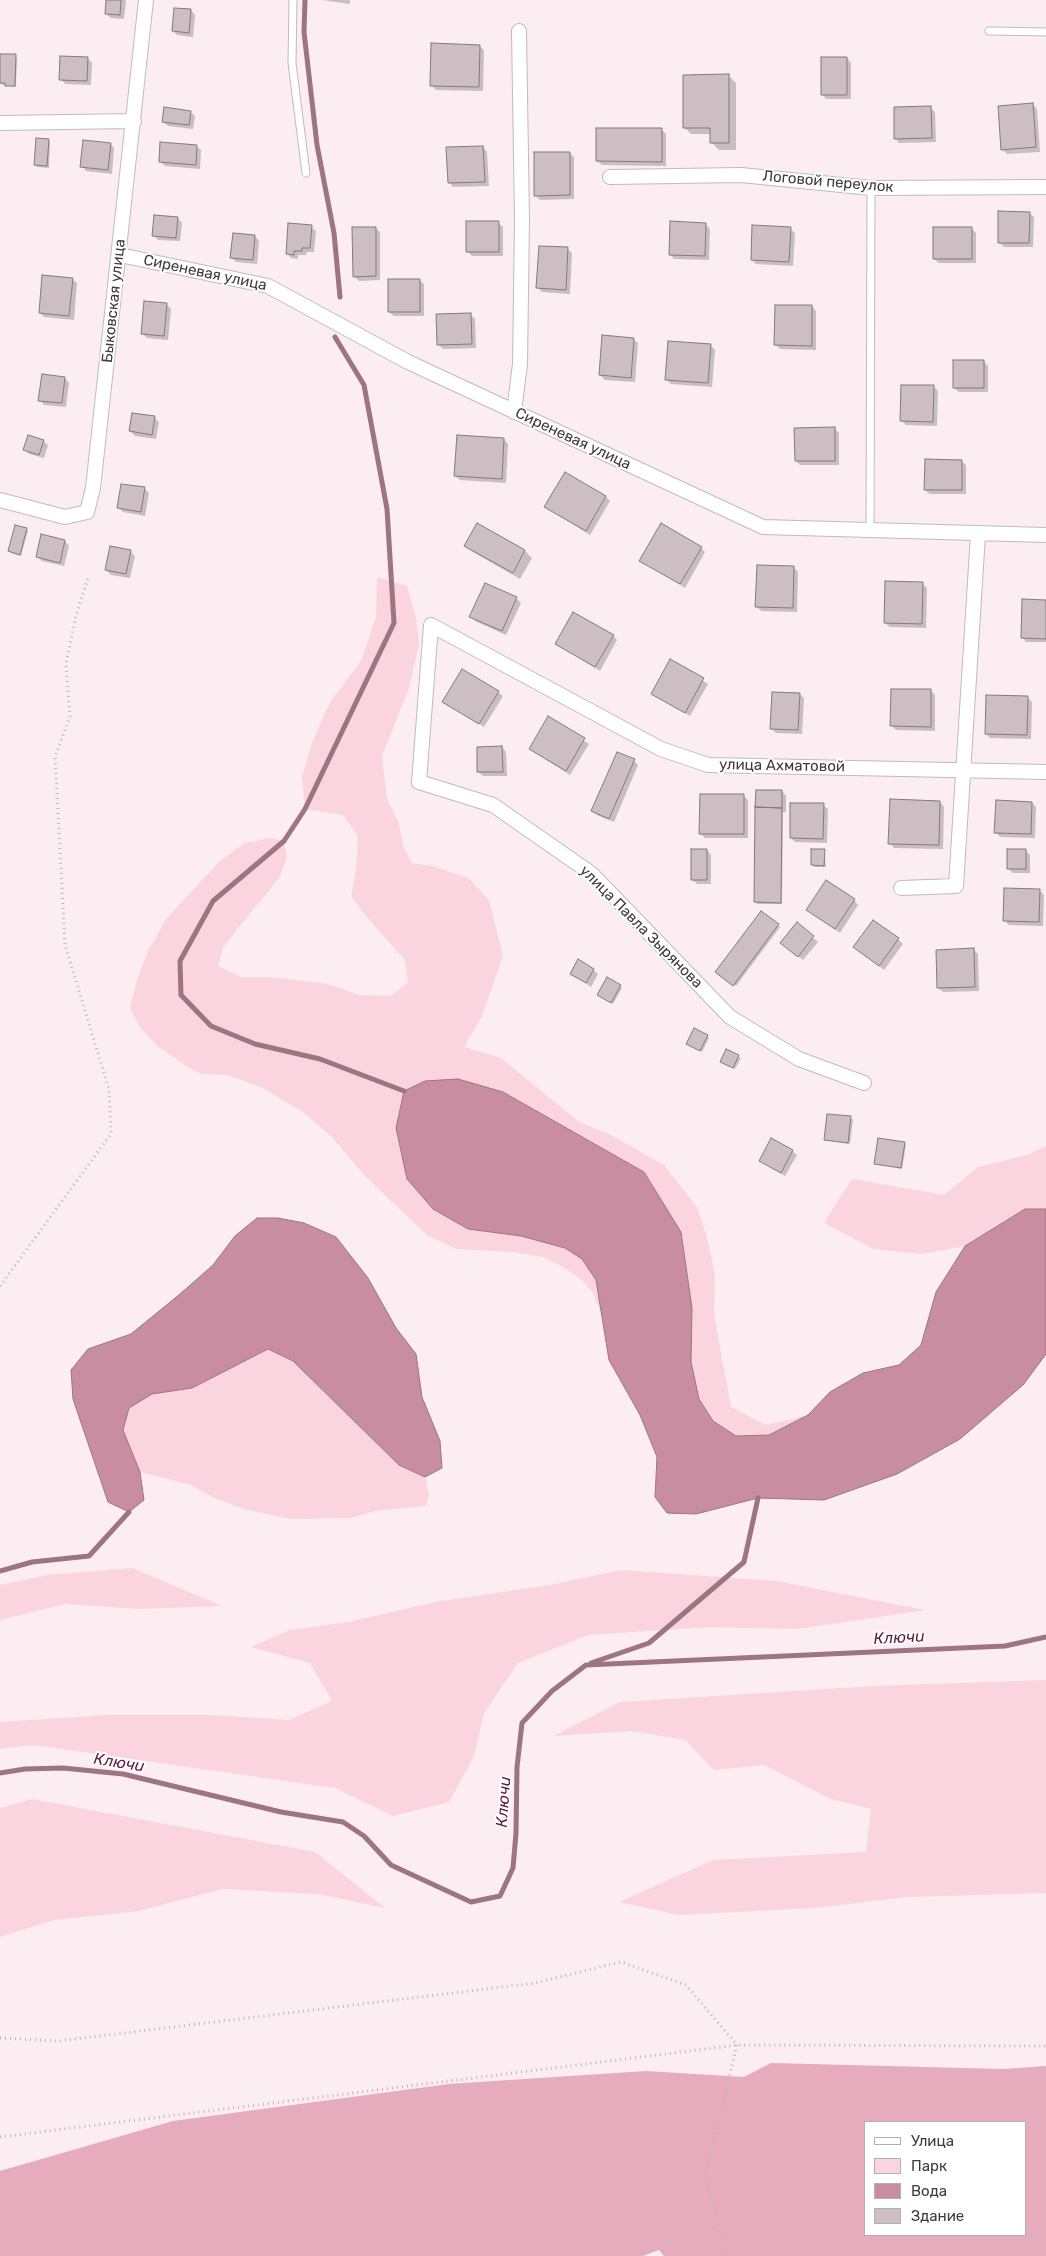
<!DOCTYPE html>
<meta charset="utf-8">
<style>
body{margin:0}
#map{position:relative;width:1046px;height:2256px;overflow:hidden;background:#fbedf1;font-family:Rubik,sans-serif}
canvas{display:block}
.legend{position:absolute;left:864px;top:2121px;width:162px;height:115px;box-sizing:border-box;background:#fff;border:1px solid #b2b0b1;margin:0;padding:6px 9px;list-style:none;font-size:15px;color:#3f3a3b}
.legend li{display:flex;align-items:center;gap:10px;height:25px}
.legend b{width:25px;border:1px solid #b2b0b1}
</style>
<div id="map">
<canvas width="1046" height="2256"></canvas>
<ul class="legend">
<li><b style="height:6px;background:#fff"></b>Улица</li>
<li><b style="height:14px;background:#fad5e0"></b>Парк</li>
<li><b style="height:14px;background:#c88da0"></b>Вода</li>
<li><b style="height:14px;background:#ccbec2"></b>Здание</li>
</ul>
</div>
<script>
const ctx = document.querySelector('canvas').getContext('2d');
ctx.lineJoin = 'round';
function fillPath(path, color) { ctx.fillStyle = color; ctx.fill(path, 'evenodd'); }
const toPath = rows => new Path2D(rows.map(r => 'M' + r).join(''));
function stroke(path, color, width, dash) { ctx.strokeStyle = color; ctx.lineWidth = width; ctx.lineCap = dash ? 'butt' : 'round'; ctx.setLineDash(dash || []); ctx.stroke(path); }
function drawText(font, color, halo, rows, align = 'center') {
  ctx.font = font + ' Rubik,sans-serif'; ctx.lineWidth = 4; ctx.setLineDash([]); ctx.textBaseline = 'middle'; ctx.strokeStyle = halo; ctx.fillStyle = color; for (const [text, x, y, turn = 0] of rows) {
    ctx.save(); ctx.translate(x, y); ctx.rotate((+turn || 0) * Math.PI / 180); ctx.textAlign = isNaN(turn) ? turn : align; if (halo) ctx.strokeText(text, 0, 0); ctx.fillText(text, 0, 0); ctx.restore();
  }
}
fillPath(toPath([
 [377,577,407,586,416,618,419,644,409,688,382,756,387,799,398,821,404,848,412,863,432,866,468,878,489,900,503,956,482,1016,464,1047,501,1058,579,1122,611,1135,664,1165,697,1207,707,1237,715,1275,714,1314,731,1407,766,1425,809,1415,769,1435,736,1436,713,1421,699,1400,691,1362,692,1308,681,1232,644,1172,503,1092,458,1079,396,1128,407,1179,433,1209,468,1229,521,1236,565,1248,582,1258,596,1280,603,1318,593,1293,582,1280,565,1268,543,1257,513,1252,456,1249,427,1235,364,1175,333,1138,303,1112,261,1087,227,1075,201,1074,188,1067,157,1046,140,1027,130,1008,137,980,147,953,166,919,218,863,244,843,271,838,284,841,287,857,279,878,223,947,218,966,241,977,271,977,328,984,359,995,391,996,408,982,405,960,365,915,351,896,356,871,358,836,343,815,305,809,302,777,312,743,330,702,361,661,376,617],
 [1046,1146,1046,1209,1025,1209,965,1246,922,1254,874,1249,824,1223,852,1179,944,1195,978,1167,1027,1155],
 [268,1349,293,1361,399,1465,425,1477,429,1496,425,1506,375,1511,351,1518,291,1519,244,1509,212,1497,191,1485,140,1472,123,1430,129,1408,152,1394,192,1388],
 [132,1568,222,1606,138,1609,65,1604,0,1620,0,1585,48,1575],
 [621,1570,776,1581,925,1610,798,1629,710,1627,588,1635,518,1663,484,1713,474,1756,449,1802,393,1816,335,1788,34,1745,0,1749,0,1722,107,1715,211,1715,289,1720,332,1701,310,1663,251,1647,290,1630,349,1622,435,1602,550,1585],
 [1046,1680,1046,1893,908,1897,814,1908,679,1915,619,1902,713,1860,866,1852,871,1809,831,1799,764,1765,714,1770,685,1740,632,1731,553,1736,620,1702,874,1686],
 [32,1799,315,1852,385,1908,318,1894,222,1889,139,1911,54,1920,0,1937,0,1808]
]), '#fad5e0');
fillPath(toPath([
 [771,2063,1003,2069,1046,2066,1046,2256,664,2256,659,2250,643,2256,0,2256,0,2171,173,2121,449,2084,646,2071,744,2077],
 [865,2122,1025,2122,1025,2235,865,2235]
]), '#e7abbe');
const water = toPath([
 [458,1079,503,1092,644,1172,681,1232,692,1308,691,1362,699,1399,713,1421,736,1436,769,1435,808,1415,830,1392,863,1373,899,1365,921,1345,936,1292,965,1246,1025,1209,1046,1209,1046,1354,1023,1385,960,1439,897,1474,824,1500,758,1498,696,1514,667,1513,655,1497,657,1457,640,1415,609,1360,596,1280,582,1259,565,1248,521,1236,468,1229,433,1209,407,1179,396,1128,404,1091,425,1081,458,1079],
 [257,1218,278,1218,304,1223,336,1237,368,1278,396,1328,416,1354,422,1397,440,1441,442,1468,425,1477,399,1465,293,1361,268,1349,192,1388,152,1394,129,1408,123,1430,140,1472,144,1500,129,1512,108,1502,73,1399,71,1370,88,1349,131,1334,180,1294,213,1265,235,1236,257,1218]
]);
fillPath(water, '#c88da0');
stroke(water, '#9f7482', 1);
fillPath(toPath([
 [107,0,126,0,124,19,111,18,106,14],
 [322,0,350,0,350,4],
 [191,10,195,15,193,37,177,35,173,31],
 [479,46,484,50,483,91,436,90,431,85],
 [0,55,17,58,16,87,0,84],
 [87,58,92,63,91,85,65,84,61,79],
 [847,58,851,63,851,99,826,99,822,94],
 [728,75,736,83,736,150,719,150,712,143,712,134,691,134,684,127],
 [1032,104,1037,109,1040,152,1007,154,1002,149],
 [931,108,935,112,936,142,899,143,895,138],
 [190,112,195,116,193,129,168,126,163,122],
 [661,129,666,134,666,166,602,165,597,161],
 [48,140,50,142,49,168,37,167,35,165],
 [110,144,114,148,112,174,86,171,82,166],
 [196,146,201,150,200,169,165,166,160,161],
 [483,147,487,152,489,186,453,187,449,182],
 [569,153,574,157,574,199,540,200,535,195],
 [1029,213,1034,217,1033,247,1004,247,999,242],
 [177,218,182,223,180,241,158,240,153,235],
 [498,223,503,227,503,256,472,256,467,251],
 [706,225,710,229,709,260,674,259,670,254],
 [311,227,316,231,314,252,307,252,306,255,298,255,298,259,291,258,287,253],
 [375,228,380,232,380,280,359,281,354,276],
 [790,229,795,233,793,266,756,264,752,260],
 [972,229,976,233,976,263,939,263,934,259],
 [255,236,259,241,257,264,236,262,231,257],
 [567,249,572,253,570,294,542,292,538,288],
 [72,279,77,283,74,320,44,317,40,313],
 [419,280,424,284,424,316,394,316,389,312],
 [166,304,171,309,168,340,147,338,142,333],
 [812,306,816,311,816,350,780,349,776,345],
 [471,315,475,319,476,348,443,349,438,344],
 [633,339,638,343,635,382,605,380,600,375],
 [710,345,715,350,712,387,671,384,666,379],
 [983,361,988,366,988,392,959,392,954,388],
 [65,378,69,383,66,407,44,405,40,400],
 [933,386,938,391,937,426,906,425,902,421],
 [154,417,159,422,156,439,135,436,130,431],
 [834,428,839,433,839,465,800,465,796,461],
 [504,439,508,444,506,483,460,480,455,476],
 [43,441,48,445,44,458,29,454,25,449],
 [961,461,966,465,966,494,930,494,925,490],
 [144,488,149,493,145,516,123,512,119,508],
 [606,497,610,501,590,535,546,507],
 [478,524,525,551,532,558,520,579,473,552,466,545],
 [26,529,28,531,21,556,11,553,9,551],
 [65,541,69,546,64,566,42,561,37,556],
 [701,548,705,552,685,588,641,560],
 [130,551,135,556,130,578,111,575,106,570],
 [794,567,798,572,797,612,761,611,757,607],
 [922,584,927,588,926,628,890,627,885,623],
 [516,598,521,603,506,635,475,621,471,617],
 [1046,601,1046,642,1026,642,1022,637],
 [613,636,617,640,600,671,557,644],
 [671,661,708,684,690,716,652,694],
 [931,691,935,695,935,731,896,730,892,726],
 [498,692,503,696,484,727,444,701],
 [799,694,804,698,802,734,776,733,772,729],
 [1027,697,1032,702,1031,739,990,738,986,733],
 [549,718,589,744,570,775,530,749],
 [502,747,506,752,507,776,483,776,478,772],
 [634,761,638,765,614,822,597,815,593,810],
 [782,791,786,796,786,812,783,812,782,904,757,904,755,902],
 [743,795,748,800,748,838,705,838,701,834],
 [940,802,944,807,943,849,894,848,890,843],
 [1032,803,1036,807,1035,838,1000,837,996,832],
 [823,805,828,809,827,843,795,842,791,838],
 [707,850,711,855,711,884,697,884,692,879],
 [1025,850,1030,855,1030,873,1013,873,1008,868],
 [824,851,826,867,814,867,812,865],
 [1040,891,1044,895,1043,926,1009,925,1004,920],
 [854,900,858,905,840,933,808,910],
 [797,924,818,942,803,960,786,947],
 [778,925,780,927,736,986,718,974],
 [898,939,903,944,884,970,855,947],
 [974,950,978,954,979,991,943,992,938,988],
 [593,970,598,974,591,987,571,973],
 [607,979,622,988,613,1004,600,996],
 [707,1036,709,1038,702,1052,688,1044],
 [727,1051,741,1058,735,1069,722,1062],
 [828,1115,853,1119,850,1144,825,1140],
 [904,1144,906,1145,902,1169,875,1163],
 [792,1151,797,1155,785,1176,760,1161]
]), '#0003');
stroke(toPath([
 [305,0,304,32,317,145,334,233,340,297],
 [335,337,364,385,387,509,394,623,305,809,284,841,213,901,180,961,181,995,211,1026,255,1044,320,1059,404,1091],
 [0,1571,32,1562,89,1556,129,1512],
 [591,1663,649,1643,744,1562,758,1498],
 [0,1773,25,1769,63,1768,123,1774,281,1812,343,1822,364,1836,391,1865,471,1902,500,1896,513,1868,516,1833,517,1767,522,1723,552,1691,586,1665,1005,1646,1046,1637]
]), '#9f7482', 5);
const building = toPath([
 [106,0,121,0,120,15,105,14,106,0],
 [174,8,191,9,189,33,172,31,174,8],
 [431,43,480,45,479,87,430,86,431,43],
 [0,54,16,54,15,86,5,86,5,83,0,83,0,54],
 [60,56,88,57,87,81,59,80,60,56],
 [821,57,847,57,847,95,821,95,821,57],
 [729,74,729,143,710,143,710,128,683,128,683,75,729,74],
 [1033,103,1036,147,1001,150,998,106,1033,103],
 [931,106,932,138,894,139,894,107,931,106],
 [164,107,191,111,189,125,162,122,164,107],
 [596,128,662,128,662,162,596,161,596,128],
 [36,138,49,139,47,166,34,165,36,138],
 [83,140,111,143,108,170,80,167,83,140],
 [160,142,197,145,196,165,159,162,160,142],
 [483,146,485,182,448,183,446,147,483,146],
 [534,152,570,152,570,195,534,196,534,152],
 [998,211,1030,212,1029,243,998,243,998,211],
 [154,215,178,217,176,238,152,236,154,215],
 [466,221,499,221,499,252,466,252,466,221],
 [670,221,706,223,705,256,669,255,670,221],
 [288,223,312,225,310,248,302,248,302,251,294,251,294,255,286,254,288,223],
 [752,225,791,227,789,262,751,260,752,225],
 [352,227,376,227,376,276,353,277,352,227],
 [933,227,972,227,972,259,933,259,933,227],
 [233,233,255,235,253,260,230,258,233,233],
 [539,246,568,247,566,290,536,288,539,246],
 [42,275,73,278,69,316,39,313,42,275],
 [388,279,420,279,420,312,388,312,388,279],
 [144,301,167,303,164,336,141,334,144,301],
 [775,305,812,305,812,346,774,345,775,305],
 [471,313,472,344,437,345,436,314,471,313],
 [602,335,634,338,631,378,599,375,602,335],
 [668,341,711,344,708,383,665,380,668,341],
 [953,360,984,360,984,388,953,388,953,360],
 [42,374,65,377,62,403,38,401,42,374],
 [901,385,934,385,933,422,900,421,901,385],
 [132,413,155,416,152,435,129,431,132,413],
 [835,427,835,461,795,461,794,428,835,427],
 [28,435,44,440,39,455,23,450,28,435],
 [457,435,504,438,502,479,454,476,457,435],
 [925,459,962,460,962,490,924,490,925,459],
 [565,472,606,496,586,531,544,507,565,472],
 [121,484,145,487,141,512,117,508,121,484],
 [477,523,525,550,513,573,464,546,477,523],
 [661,523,702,547,680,584,639,561,661,523],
 [15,525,27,528,20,555,8,551,15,525],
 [41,534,65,540,60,563,36,557,41,534],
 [110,546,131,550,126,574,105,570,110,546],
 [757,565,794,566,793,608,755,607,757,565],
 [885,581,923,582,922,624,884,623,885,581],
 [485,583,517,597,502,631,469,617,485,583],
 [1022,599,1046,600,1046,639,1021,638,1022,599],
 [573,612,614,635,595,667,555,644,573,612],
 [670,659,704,678,685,713,651,694,670,659],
 [462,669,499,691,479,724,442,702,462,669],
 [891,689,931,689,931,727,890,726,891,689],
 [772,692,800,693,798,730,770,729,772,692],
 [986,695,1028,696,1027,735,985,734,986,695],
 [548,716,585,738,566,771,529,749,548,716],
 [502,746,503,772,477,772,477,747,502,746],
 [617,752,635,759,609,819,591,811,617,752],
 [756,790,782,790,782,808,755,807,756,790],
 [700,794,744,794,744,834,699,834,700,794],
 [890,799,940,801,939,845,888,844,890,799],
 [996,800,1032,802,1031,834,994,833,996,800],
 [790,803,824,803,823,839,790,838,790,803],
 [755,807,782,808,781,903,754,902,755,807],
 [691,849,707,849,707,880,691,880,691,849],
 [811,849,825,849,824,866,811,865,811,849],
 [1007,849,1026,849,1026,869,1007,869,1007,849],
 [826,880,855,899,835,929,806,910,826,880],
 [1004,888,1040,889,1039,922,1003,921,1004,888],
 [761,911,779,924,733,986,715,972,761,911],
 [873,920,899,938,879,966,853,947,873,920],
 [797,922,814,936,798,957,780,943,797,922],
 [974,948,975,987,937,988,936,950,974,948],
 [578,959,594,969,586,983,570,974,578,959],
 [607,977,621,985,611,1003,597,995,607,977],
 [694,1028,708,1035,700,1051,686,1044,694,1028],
 [726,1049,739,1055,733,1068,720,1062,726,1049],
 [827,1114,851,1116,848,1143,824,1140,827,1114],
 [771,1138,793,1150,781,1173,759,1161,771,1138],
 [878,1138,905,1142,901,1168,874,1164,878,1138]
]);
fillPath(building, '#ccbec2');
stroke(building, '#85797d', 1);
const service = toPath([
 [293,0,292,63,306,173],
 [989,31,1046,32],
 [870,530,871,188]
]);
const minor = toPath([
 [0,123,134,121],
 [610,177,741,175,871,188,1046,187],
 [120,255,268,286,408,362,763,527,1046,535],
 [514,412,520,364,522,219,519,31],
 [0,500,65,517,87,512,93,488,146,0],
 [901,888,956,886,978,534],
 [864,1083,799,1059,730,1017,592,874,493,805,419,782,431,625,661,749,708,765,1046,772]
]);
stroke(service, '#c6b8bc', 9);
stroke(minor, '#c6b8bc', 16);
stroke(toPath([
 [0,1286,111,1134,109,1089,65,945,55,757,70,716,66,664,76,615,89,575],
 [0,2038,58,2041,535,1983,621,1962,686,1985,737,2045,705,2175,727,2256],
 [0,2137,737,2045,1046,2046]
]), '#c0b5b8', 3, [1, 4]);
stroke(service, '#fff', 7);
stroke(minor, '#fff', 14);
drawText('15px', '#3f3a3b', '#fff', [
 ["Логовой переулок",828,182,5],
 ["Сиреневая улица",205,273,12],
 ["Быковская улица",114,301,-84],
 ["Сиреневая улица",573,439,25],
 ["улица Ахматовой",782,766,1],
 ["улица Павла Зырянова",641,927,45]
]);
drawText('italic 16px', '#631d3b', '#fff', [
 ["Ключи",899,1638,-3],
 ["Ключи",119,1763,9],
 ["Ключи",504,1802,-86]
]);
</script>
